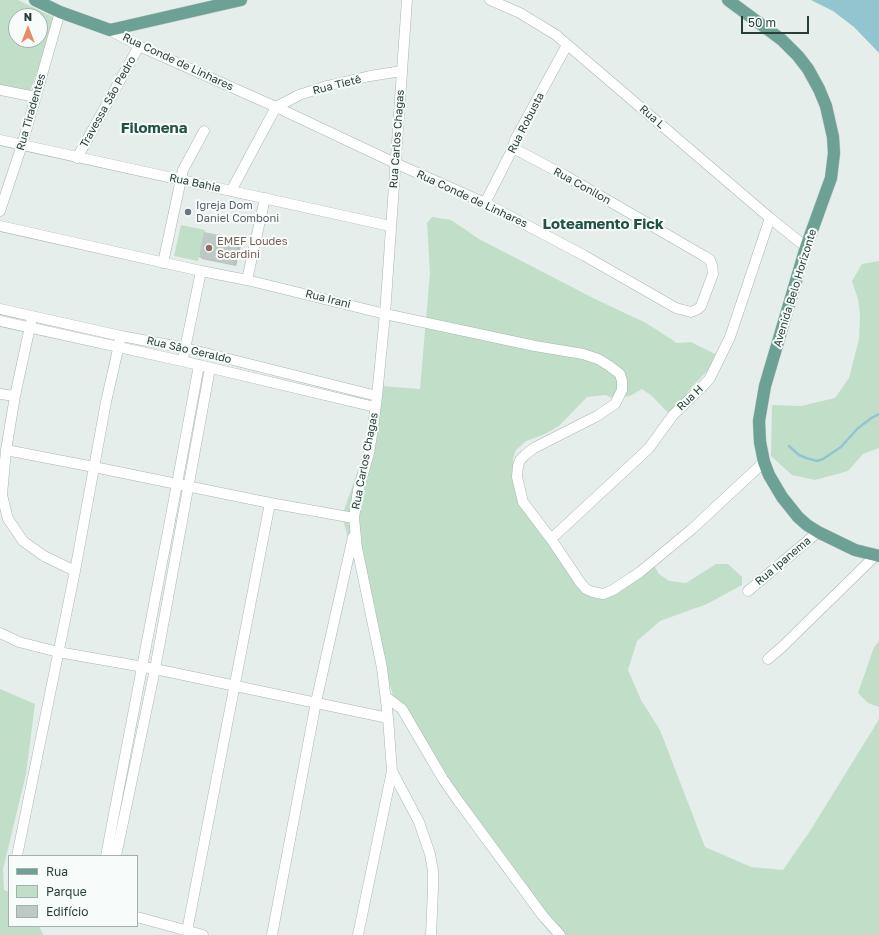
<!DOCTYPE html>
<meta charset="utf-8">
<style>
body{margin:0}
#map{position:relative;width:879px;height:935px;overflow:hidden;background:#e6eeeb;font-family:"Golos Text",sans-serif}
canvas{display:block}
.legend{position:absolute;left:8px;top:855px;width:130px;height:72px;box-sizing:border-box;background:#f7fbf9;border:1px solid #a3b0ac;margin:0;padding:5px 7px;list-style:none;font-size:12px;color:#264039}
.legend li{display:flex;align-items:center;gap:8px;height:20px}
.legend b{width:20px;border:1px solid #a3b0ac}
.north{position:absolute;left:8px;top:8px;width:40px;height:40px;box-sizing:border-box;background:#f7fbf9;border:1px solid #a3b0ac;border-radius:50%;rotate:0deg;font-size:11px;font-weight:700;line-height:16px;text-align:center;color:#264039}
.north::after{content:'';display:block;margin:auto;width:14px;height:18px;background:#ea8b68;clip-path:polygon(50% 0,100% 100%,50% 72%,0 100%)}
.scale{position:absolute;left:741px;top:16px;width:68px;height:18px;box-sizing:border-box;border:2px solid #264039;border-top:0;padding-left:5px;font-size:12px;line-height:14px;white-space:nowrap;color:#264039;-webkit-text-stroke:3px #f7fbf9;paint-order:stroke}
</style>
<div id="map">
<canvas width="879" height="935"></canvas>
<ul class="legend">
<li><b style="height:5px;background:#6ea195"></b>Rua</li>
<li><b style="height:11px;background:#c1dec9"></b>Parque</li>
<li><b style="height:11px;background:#bcc9c4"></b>Edifício</li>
</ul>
<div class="north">N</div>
<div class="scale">50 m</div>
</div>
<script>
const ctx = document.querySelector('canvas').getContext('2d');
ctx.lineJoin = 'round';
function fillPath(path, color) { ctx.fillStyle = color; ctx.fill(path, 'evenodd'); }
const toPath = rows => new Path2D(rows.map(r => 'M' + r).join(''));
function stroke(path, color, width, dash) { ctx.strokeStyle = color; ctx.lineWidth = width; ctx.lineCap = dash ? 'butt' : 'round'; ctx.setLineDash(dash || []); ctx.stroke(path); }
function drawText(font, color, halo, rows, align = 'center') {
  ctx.font = font + ' "Golos Text",sans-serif'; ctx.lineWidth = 4; ctx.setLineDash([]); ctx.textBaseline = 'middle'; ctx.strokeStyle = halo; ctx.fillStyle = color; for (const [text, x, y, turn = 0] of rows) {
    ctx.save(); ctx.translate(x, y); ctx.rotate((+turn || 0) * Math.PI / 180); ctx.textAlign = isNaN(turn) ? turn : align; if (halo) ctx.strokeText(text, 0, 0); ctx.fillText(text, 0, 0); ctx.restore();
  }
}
fillPath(toPath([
 [0,0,18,0,57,19,30,91,0,85],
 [16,16,40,16,40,40,16,40],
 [432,217,451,220,479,239,595,299,646,323,677,343,691,342,715,354,716,353,709,369,691,388,670,415,652,396,642,389,630,396,615,399,605,395,587,397,559,426,545,434,526,441,516,450,513,458,513,474,524,503,585,590,599,593,614,587,631,571,653,563,659,574,669,581,686,583,716,564,728,564,742,577,742,585,707,604,660,621,637,641,628,670,641,700,660,730,705,847,751,867,783,870,810,831,878,721,879,717,879,935,553,935,548,931,496,862,454,801,409,726,398,713,342,516,369,439,379,421,381,409,382,386,420,389,430,273,427,223],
 [181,225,205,230,198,261,174,256],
 [879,261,879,448,863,454,848,471,815,480,792,475,771,456,772,405,801,406,835,398,849,378,859,339,860,315,858,299,852,281,862,264],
 [879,641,879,707,868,703,858,693,874,647],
 [0,689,35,704,26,774,3,869,4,890,9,892,9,926,39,926,43,935,0,935]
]), '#c1dec9');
fillPath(toPath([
 [811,0,879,0,879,53,854,27,833,11]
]), '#92c5cf');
fillPath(toPath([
 [239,240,242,242,236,266,202,259,200,257]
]), '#0003');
stroke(toPath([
 [789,446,799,455,806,458,817,461,823,459,841,447,858,428,873,417,879,414]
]), '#92c5cf', 2.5);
fillPath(toPath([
 [204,232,240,239,234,265,199,257]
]), '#bcc9c4');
const minor = toPath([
 [407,0,385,314,377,396,373,428,369,453,358,490,354,518,357,548,382,668,388,718,392,771,419,822,430,854,433,871,433,889,431,935],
 [490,0,520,13,556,35,770,218,806,247],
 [110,30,139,46,276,107,395,163,485,203,585,256,676,308,691,312,698,309,701,306,713,274,712,265,710,260,704,256,566,176,513,148],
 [0,90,36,97],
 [0,140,390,226],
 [77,158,139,46],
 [231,191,276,107,299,95,327,86,370,76,402,71],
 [485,203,513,148,515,140,567,45],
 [0,211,22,145,60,12],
 [0,226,201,271,247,280,385,314,535,346,583,354,598,359,608,365,620,374,622,381,622,390,615,404,597,416,534,448,525,455,520,460,518,466,517,477,523,502,551,539,580,582,586,589,593,592,603,594,613,590,640,572,692,529,764,462],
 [163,263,183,170,204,131],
 [247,280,265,198],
 [0,309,121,336,185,348,377,396],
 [0,321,182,361,375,407],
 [31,322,15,396,6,450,2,495,8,519,23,541,44,556,75,571],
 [184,354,201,271],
 [0,394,15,396],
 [6,450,94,467,270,503,354,518],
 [551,539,632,464,649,448,673,415,703,386,710,378,730,337,770,218],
 [748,591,818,532],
 [0,633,19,642,58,652,155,669,388,718],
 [768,659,782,647,875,556],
 [386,697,402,709,443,779,459,802,543,916,560,935],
 [17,856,75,571,106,402,121,336],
 [106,856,177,484,199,365],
 [116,856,155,669,210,368],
 [137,917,203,935],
 [187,931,270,503],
 [272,935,316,702,353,537],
 [358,935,392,771]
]);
const primary = toPath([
 [35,0,60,12,110,30,241,0],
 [728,0,782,40,798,56,808,69,819,89,826,106,833,137,834,153,831,178,806,247,765,386,759,421,760,442,764,462,769,475,782,497,798,517,807,525,818,532,855,550,879,556]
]);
stroke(minor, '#a9b6b2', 11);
stroke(primary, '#c2cac8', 13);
stroke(minor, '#fff', 10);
stroke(primary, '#6ea195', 12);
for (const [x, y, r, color] of [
 [188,212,4,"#6b7280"],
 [209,248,4,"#8d6e63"]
]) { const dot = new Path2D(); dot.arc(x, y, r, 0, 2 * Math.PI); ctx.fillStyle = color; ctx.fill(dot); stroke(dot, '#f7fbf9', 1.5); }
drawText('11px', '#264039', '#f7fbf9', [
 ["Rua Conde de Linhares",178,62,25],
 ["Rua Tietê",337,85,-14],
 ["Travessa São Pedro",108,102,-61],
 ["Rua Tiradentes",31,112,-74],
 ["Rua L",652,117,41],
 ["Rua Robusta",526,123,-63],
 ["Rua Carlos Chagas",397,139,-86],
 ["Rua Bahia",195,183,12],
 ["Rua Conilon",582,186,29],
 ["Rua Conde de Linhares",472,199,25],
 ["Avenida Belo Horizonte",795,288,-73],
 ["Rua Irani",328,299,14],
 ["Rua São Geraldo",189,350,13],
 ["Rua H",690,398,-44],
 ["Rua Carlos Chagas",365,461,-79],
 ["Rua Ipanema",783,561,-40]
]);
drawText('11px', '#5b616d', '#f7fbf9', [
 ["Igreja Dom",196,206],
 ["Daniel Comboni",196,219]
], 'left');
drawText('11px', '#785e54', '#f7fbf9', [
 ["EMEF Loudes",217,242],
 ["Scardini",217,255]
], 'left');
drawText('bold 15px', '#225147', '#f7fbf9', [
 ["Filomena",154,128],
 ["Loteamento Fick",603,224]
]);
</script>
